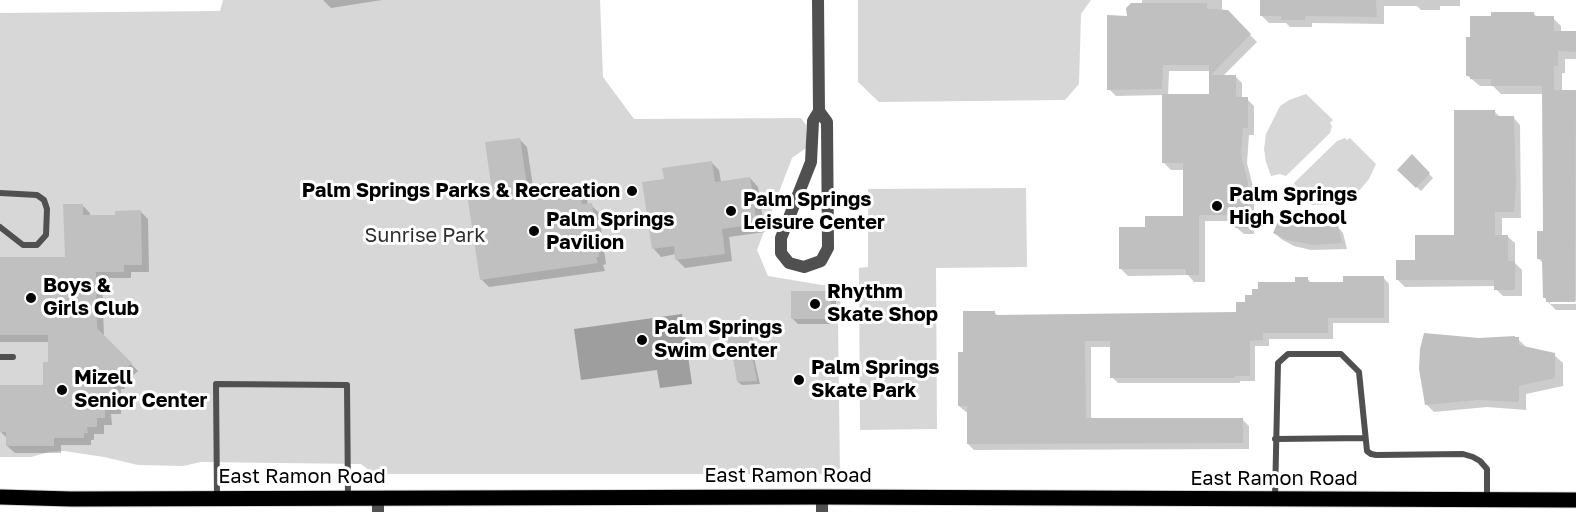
<!DOCTYPE html>
<style>
body{margin:0}
canvas{display:block;background:#fff}
</style>
<canvas width="1576" height="512"></canvas>
<script>
const ctx = document.querySelector('canvas').getContext('2d');
ctx.lineJoin = 'round';
function fillPath(path, color) { ctx.fillStyle = color; ctx.fill(path, 'evenodd'); }
const toPath = rows => new Path2D(rows.map(r => 'M' + r).join(''));
function stroke(path, color, width, dash) { ctx.strokeStyle = color; ctx.lineWidth = width; ctx.lineCap = dash ? 'butt' : 'round'; ctx.setLineDash(dash || []); ctx.stroke(path); }
function drawText(font, color, halo, rows, align = 'center') {
  ctx.font = font + ' "Golos Text",sans-serif'; ctx.lineWidth = 6; ctx.setLineDash([]); ctx.textBaseline = 'middle'; ctx.strokeStyle = halo; ctx.fillStyle = color; for (const [text, x, y, turn = 0] of rows) {
    ctx.save(); ctx.translate(x, y); ctx.rotate((+turn || 0) * Math.PI / 180); ctx.textAlign = isNaN(turn) ? turn : align; if (halo) ctx.strokeText(text, 0, 0); ctx.fillText(text, 0, 0); ctx.restore();
  }
}
fillPath(toPath([
 [223,0,600,0,603,77,634,119,801,118,806,125,806,148,792,158,757,250,768,276,822,285,843,285,838,321,840,474,374,474,361,464,201,462,183,466,138,465,104,457,64,451,49,452,31,457,0,457,0,13,220,11],
 [858,0,1091,0,1081,14,1079,84,1065,100,879,102,858,82],
 [1306,94,1333,120,1330,123,1332,126,1330,133,1286,176,1280,174,1271,176,1266,162,1264,149,1266,134,1280,106,1289,100],
 [1345,138,1347,140,1350,138,1376,164,1369,179,1359,191,1335,204,1313,205,1294,199,1296,190,1294,183,1337,141],
 [1026,188,1027,267,936,268,937,429,860,430,859,268,868,267,868,189]
]), '#d7d7d7');
fillPath(toPath([
 [682,314,692,384,660,388,657,370,581,380,574,329]
]), '#9e9e9e');
fillPath(toPath([
 [323,0,382,0,331,8],
 [1142,0,1222,0,1222,11,1227,12,1257,42,1223,76,1235,76,1242,83,1242,99,1247,99,1254,106,1254,135,1249,135,1247,163,1254,191,1254,234,1244,234,1237,228,1237,221,1205,221,1205,282,1194,282,1188,275,1128,276,1121,269,1146,228,1184,217,1184,170,1171,170,1164,163,1164,95,1116,96,1109,89,1128,17,1142,5],
 [1169,71,1211,71,1210,95,1168,95],
 [1261,0,1460,0,1460,6,1440,6,1440,10,1421,10,1417,6,1384,6,1384,24,1312,23,1312,27,1290,27,1286,23,1269,23,1261,15],
 [1533,13,1538,18,1553,18,1561,26,1561,32,1576,32,1576,59,1565,59,1565,73,1562,73,1562,92,1576,92,1576,301,1550,301,1550,304,1576,304,1576,310,1556,310,1548,302,1544,297,1544,264,1538,258,1544,232,1544,94,1501,94,1493,86,1480,86,1468,76],
 [1494,111,1500,117,1513,117,1520,125,1521,218,1502,218,1502,236,1507,236,1515,243,1515,263,1522,270,1522,296,1503,296,1496,289,1496,286,1405,287,1398,280,1417,261,1456,236],
 [519,139,527,147,533,186,553,183,562,192,579,190,587,198,588,205,591,205,599,213,606,264,603,265,605,271,489,287,481,279,494,192],
 [1412,157,1433,178,1421,191,1399,170],
 [711,162,719,170,721,182,750,178,758,187,765,232,729,237,732,261,685,268,677,260,676,254,661,257,653,248,665,180],
 [83,206,90,213,90,217,117,216,141,212,148,219,149,272,131,272,131,278,102,278,104,337,138,371,124,384,125,389,121,389,121,414,111,414,112,425,104,425,104,434,94,434,94,440,91,440,91,445,61,445,61,453,15,453,7,446,7,438,1,432,44,386,49,364,49,342,0,342,0,259,67,259],
 [1337,226,1343,233,1347,249,1311,250,1294,246,1281,239,1275,233],
 [1383,277,1389,284,1389,323,1333,323,1333,339,1269,339,1269,346,1255,346,1255,381,1240,381,1240,383,1118,383,1112,377,1112,347,1091,347,1091,420,1242,419,1249,426,1249,449,974,450,968,444,968,412,966,412,959,406,964,354,995,313,998,316,1237,314,1247,304,1307,278,1312,284,1345,283],
 [830,292,836,298,836,324,798,324,792,318],
 [748,333,752,337,755,348,752,349,760,384,742,385,738,382,729,338],
 [1479,339,1518,339,1526,347,1554,355,1563,363,1563,386,1526,394,1526,410,1487,407,1434,412,1426,404]
]), '#0003');
fillPath(toPath([
 [1260,0,1376,0,1377,17,1305,16,1305,20,1281,20,1281,16,1260,16],
 [1131,3,1207,3,1207,9,1228,10,1251,34,1211,75,1236,75,1236,97,1248,97,1248,128,1243,128,1241,155,1248,183,1248,228,1235,228,1235,215,1199,215,1199,275,1186,275,1186,269,1119,269,1119,227,1145,227,1145,216,1183,216,1183,163,1162,163,1162,94,1209,94,1209,65,1163,65,1162,89,1107,90,1107,15,1127,16,1126,8],
 [1491,12,1534,12,1534,16,1554,16,1554,31,1576,31,1576,52,1558,51,1558,66,1554,66,1554,90,1576,90,1575,302,1546,302,1546,298,1543,298,1542,259,1537,259,1537,231,1543,231,1542,86,1491,86,1491,79,1470,79,1470,76,1466,76,1466,37,1470,37,1470,16,1491,16],
 [1454,110,1495,110,1495,116,1514,116,1516,184,1514,212,1495,212,1495,235,1508,235,1508,261,1515,261,1515,290,1494,290,1494,280,1396,280,1396,260,1415,260,1415,235,1454,235],
 [520,138,527,186,554,182,555,191,579,188,582,204,592,203,599,257,596,257,598,263,480,280,467,194,492,191,485,142],
 [1412,154,1430,173,1416,188,1397,170],
 [712,161,715,182,750,177,757,224,722,229,725,254,675,260,674,246,652,249,642,182,664,179,662,168],
 [63,204,83,204,83,215,115,215,115,211,141,210,142,265,124,265,124,272,96,272,97,328,132,363,118,376,118,382,114,382,114,407,105,407,105,418,97,418,97,427,87,427,88,433,84,433,84,438,54,438,54,446,6,446,6,432,0,432,0,385,43,385,43,362,48,362,48,335,0,335,0,257,65,257],
 [1280,217,1300,224,1313,227,1338,225,1342,243,1313,245,1287,240,1273,233],
 [1343,276,1384,276,1384,318,1328,318,1328,333,1263,333,1263,340,1250,341,1250,376,1235,376,1235,378,1110,378,1110,341,1085,341,1086,418,1243,418,1243,443,967,444,967,406,958,406,958,352,963,352,963,311,995,311,995,315,1236,312,1236,302,1245,302,1245,295,1252,295,1252,289,1258,289,1258,282,1295,282,1295,277,1308,277,1308,282,1343,282],
 [791,291,831,291,831,319,791,319],
 [745,331,751,334,752,345,750,345,757,381,737,382,732,349,729,349,727,337,732,336,732,333],
 [1424,333,1479,338,1515,336,1515,337,1519,337,1519,345,1555,353,1555,378,1519,386,1519,402,1478,400,1425,405,1419,369,1420,349]
]), '#c0c0c0');
const primary = toPath([
 [0,497,71,499,822,497,1576,500]
]);
stroke(primary, '#dbdbdb', 17);
stroke(toPath([
 [0,193,37,195,44,200,47,209,46,235,37,245,23,245,0,227],
 [0,357,13,357],
 [1275,439,1365,438],
 [1275,497,1278,363,1288,354,1341,354,1359,372,1367,451,1371,454,1376,455,1463,454,1473,457,1480,461,1487,469,1487,500],
 [217,498,216,384,347,385,348,498]
]), '#505050', 6);
stroke(toPath([
 [818,0,819,111,813,121,811,162,781,238,781,253,789,263,804,267,821,261,828,248,827,122,819,111],
 [822,497,822,512],
 [378,498,378,512]
]), '#505050', 12);
stroke(primary, '#000', 15);
for (const [x, y, r, color] of [
 [632,191,6,"#000"],
 [1217,206,6,"#000"],
 [731,211,6,"#000"],
 [534,231,6,"#000"],
 [31,298,6,"#000"],
 [815,304,6,"#000"],
 [642,340,6,"#000"],
 [799,380,6,"#000"],
 [62,390,6,"#000"]
]) { const dot = new Path2D(); dot.arc(x, y, r, 0, 2 * Math.PI); ctx.fillStyle = color; ctx.fill(dot); stroke(dot, '#fff', 2); }
drawText('bold 20px', '#000', '#fff', [
 ["Palm Springs Parks & Recreation",620,191,"right"],
 ["Palm Springs",1229,195],
 ["High School",1229,218],
 ["Palm Springs",743,200],
 ["Leisure Center",743,223],
 ["Palm Springs",546,220],
 ["Pavilion",546,243],
 ["Boys &",43,286],
 ["Girls Club",43,309],
 ["Rhythm",827,292],
 ["Skate Shop",827,315],
 ["Palm Springs",654,328],
 ["Swim Center",654,351],
 ["Palm Springs",811,368],
 ["Skate Park",811,391],
 ["Mizell",74,378],
 ["Senior Center",74,401]
], 'left');
drawText('20px', '#2e2e2e', '#fff', [
 ["Sunrise Park",425,236]
]);
drawText('20px', '#000', '#fff', [
 ["East Ramon Road",788,476],
 ["East Ramon Road",302,477],
 ["East Ramon Road",1274,479]
]);
</script>
